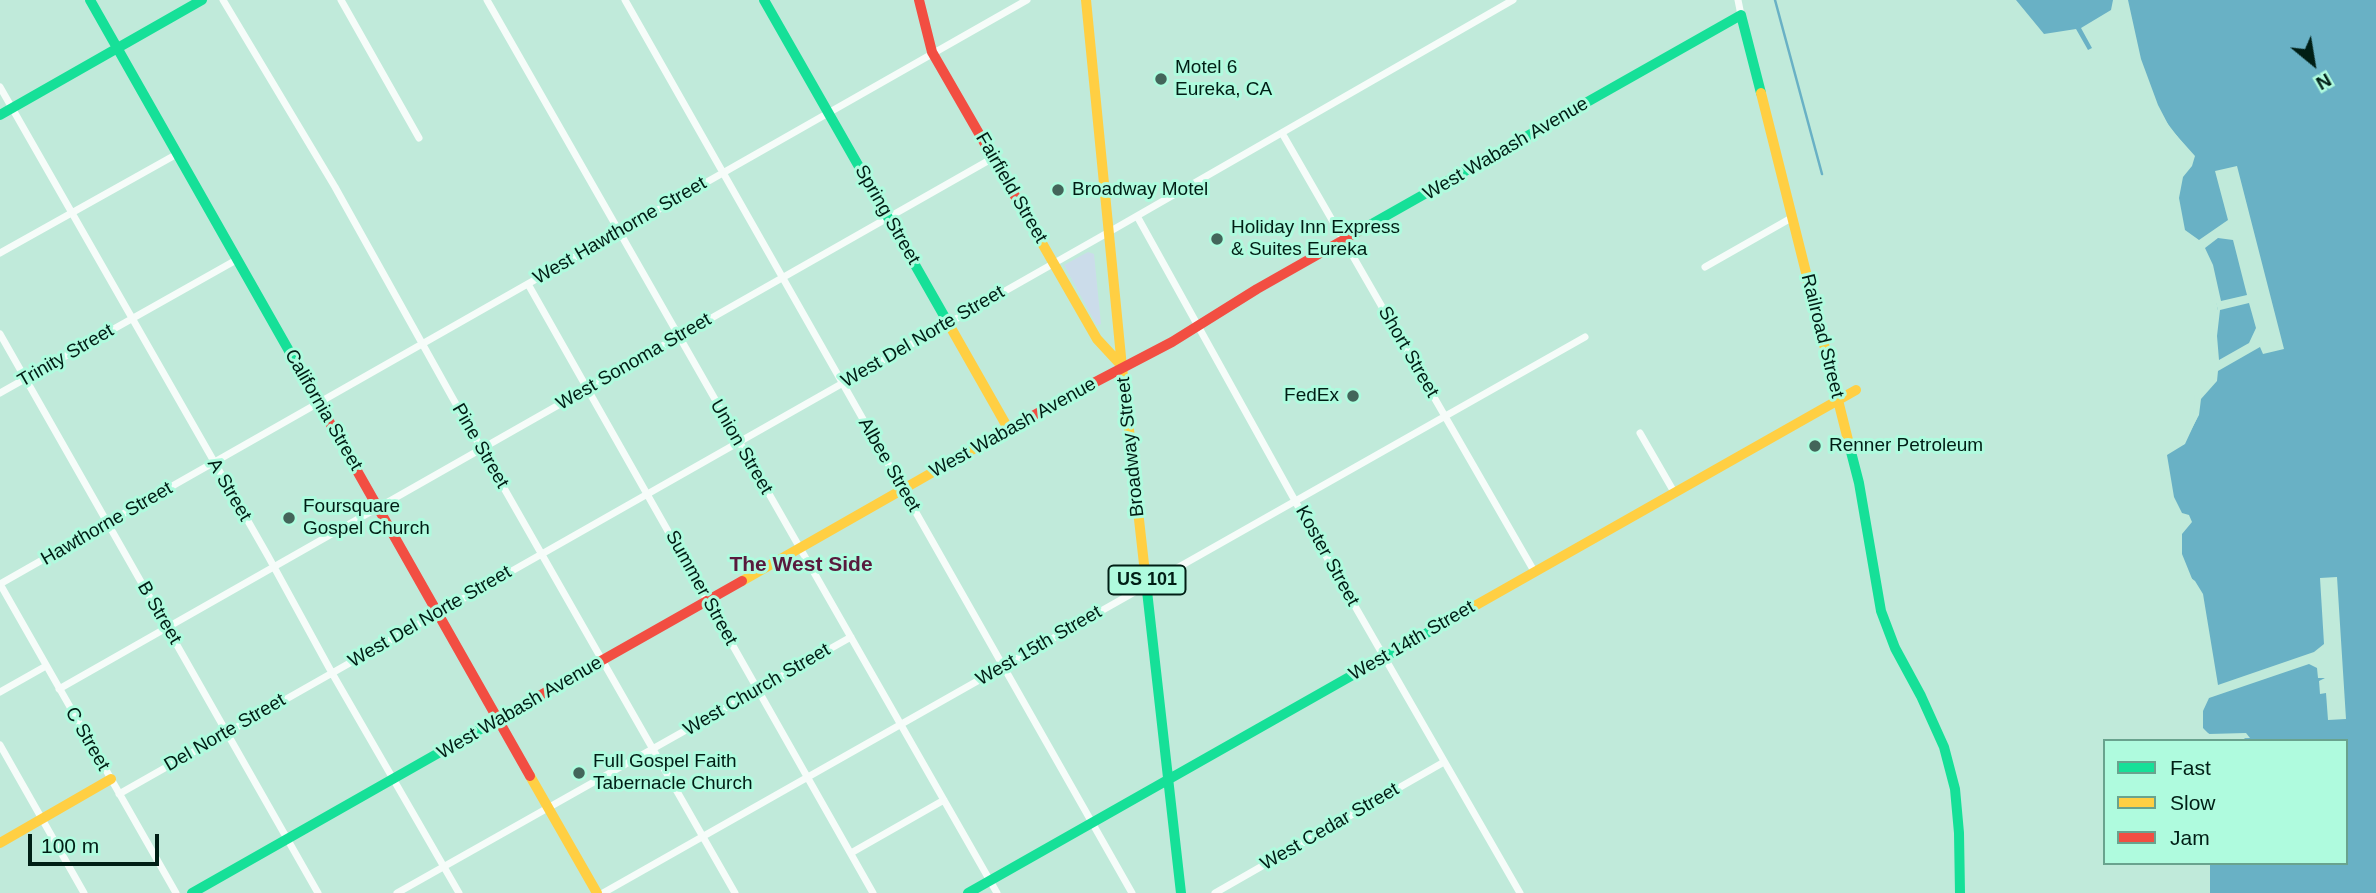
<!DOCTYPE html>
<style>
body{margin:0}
#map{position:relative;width:2376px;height:893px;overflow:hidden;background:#c0eada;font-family:Arial,sans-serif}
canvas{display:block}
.legend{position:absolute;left:2103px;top:739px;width:245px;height:126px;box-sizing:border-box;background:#affbde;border:2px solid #69a38e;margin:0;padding:9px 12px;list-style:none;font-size:21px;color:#001e15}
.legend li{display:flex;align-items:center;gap:14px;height:35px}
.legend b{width:35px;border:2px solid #69a38e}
.north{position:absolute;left:2278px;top:28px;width:70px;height:70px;-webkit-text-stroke:5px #affbde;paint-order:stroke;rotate:150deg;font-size:19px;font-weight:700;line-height:28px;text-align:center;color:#001e15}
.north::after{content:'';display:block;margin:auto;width:24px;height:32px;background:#001e15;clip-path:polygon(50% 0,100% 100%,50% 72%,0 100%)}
.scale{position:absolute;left:28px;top:834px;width:131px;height:32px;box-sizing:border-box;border:4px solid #001e15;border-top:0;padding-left:9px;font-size:21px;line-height:24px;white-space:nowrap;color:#001e15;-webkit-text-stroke:5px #affbde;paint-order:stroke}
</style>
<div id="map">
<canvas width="2376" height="893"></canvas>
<ul class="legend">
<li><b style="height:9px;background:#16e098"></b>Fast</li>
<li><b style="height:9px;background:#ffcf43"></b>Slow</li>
<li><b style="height:9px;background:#f24e42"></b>Jam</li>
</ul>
<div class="north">N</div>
<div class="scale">100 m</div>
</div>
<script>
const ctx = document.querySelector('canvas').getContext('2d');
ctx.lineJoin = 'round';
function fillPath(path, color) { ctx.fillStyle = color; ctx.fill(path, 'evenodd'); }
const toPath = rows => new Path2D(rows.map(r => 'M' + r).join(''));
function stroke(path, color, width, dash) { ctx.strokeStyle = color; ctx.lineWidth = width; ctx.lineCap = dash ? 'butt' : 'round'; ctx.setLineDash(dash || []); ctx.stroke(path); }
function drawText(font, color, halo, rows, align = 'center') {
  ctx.font = font + ' Arial,sans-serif'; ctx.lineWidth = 6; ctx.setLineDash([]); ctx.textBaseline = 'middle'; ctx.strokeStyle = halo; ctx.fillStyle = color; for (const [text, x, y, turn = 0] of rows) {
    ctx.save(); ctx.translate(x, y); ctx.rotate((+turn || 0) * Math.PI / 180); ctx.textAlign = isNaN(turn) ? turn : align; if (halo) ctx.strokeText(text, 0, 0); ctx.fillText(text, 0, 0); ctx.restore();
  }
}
fillPath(toPath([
 [1088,252,1094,254,1101,324,1097,326,1064,265]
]), '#cbdcea');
fillPath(toPath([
 [2016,0,2113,0,2111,10,2081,28,2092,48,2088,50,2076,29,2044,34],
 [2125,0,2376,0,2376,893,2210,893,2210,863,2346,863,2346,741,2245,741,2244,736,2214,736,2203,731,2203,705,2209,698,2213,683,2201,601,2182,554,2182,534,2192,522,2189,515,2182,513,2174,497,2167,455,2185,444,2197,418,2198,397,2216,380,2214,338,2219,315,2207,257,2181,229,2176,200,2181,179,2193,157,2155,107,2142,68]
]), '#69b1c5');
fillPath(toPath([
 [2122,0,2128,0,2141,59,2158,105,2170,128,2195,156,2192,166,2183,177,2179,198,2185,230,2199,240,2228,220,2215,171,2237,166,2284,349,2263,354,2260,347,2218,371,2217,381,2201,399,2199,415,2183,445,2183,440,2193,417,2195,395,2213,380,2210,338,2215,312,2218,310,2216,303,2213,303,2208,269,2205,260,2191,241,2182,234,2175,214,2174,194,2179,176,2189,157,2154,113,2148,99,2128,34,2124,4],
 [2218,238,2233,240,2247,295,2221,301,2213,265,2205,248],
 [2249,303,2256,328,2249,343,2219,360,2217,336,2220,310],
 [2187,575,2195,581,2203,594,2218,685,2314,652,2324,644,2320,578,2337,577,2346,719,2328,720,2326,693,2320,694,2319,681,2325,678,2318,678,2317,668,2309,664,2209,698,2203,711,2203,728,2209,734,2246,733,2250,738,2213,739,2200,734,2200,704,2209,698,2207,692,2211,686,2197,602]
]), '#c0eada');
stroke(toPath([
 [1775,0,1822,174]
]), '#69b1c5', 2.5);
stroke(toPath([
 [223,0,335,187,452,397,735,893],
 [341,0,419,138],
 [487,0,997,893],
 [625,0,1132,893],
 [1738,0,1741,15],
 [0,87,268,556,332,673,459,893],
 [1282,133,1534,571],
 [1137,216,1314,535,1520,893],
 [0,253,177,154],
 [1705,267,1793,217],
 [528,284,873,893],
 [0,334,318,893],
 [0,393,238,259],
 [1640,433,1674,492],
 [0,584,1027,0],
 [0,584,176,893],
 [59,689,993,158],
 [0,692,46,666],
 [0,745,84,893],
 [119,794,1109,232,1513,0],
 [851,853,944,800],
 [397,893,851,637],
 [603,893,1585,337],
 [1215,893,1444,762]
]), '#f6fcf9', 7);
stroke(toPath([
 [90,0,326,416],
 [764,0,951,328],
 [0,115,202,0],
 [1361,230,1741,15,1761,93],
 [1850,448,1859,483,1881,611,1895,648,1921,696,1944,747,1955,789,1959,833,1960,893],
 [1146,582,1181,893],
 [192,893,486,726],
 [968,893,1441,625]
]), '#16e098', 10);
stroke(toPath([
 [1086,0,1122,367,1146,582],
 [1761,93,1850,448],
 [1015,196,1097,339,1122,366],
 [951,328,1009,430],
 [742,581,977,447],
 [1441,625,1856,390],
 [530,776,597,893],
 [0,843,111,779]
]), '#ffcf43', 10);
stroke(toPath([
 [919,0,932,52,1015,196],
 [326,416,530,776],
 [977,447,1061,400,1172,342,1257,289,1361,230],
 [486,726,742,581]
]), '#f24e42', 10);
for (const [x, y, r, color] of [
 [1161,79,7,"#43655a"],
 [1058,190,7,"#43655a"],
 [1217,239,7,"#43655a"],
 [1353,396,7,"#43655a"],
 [1815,446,7,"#43655a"],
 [289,518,7,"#43655a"],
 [579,773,7,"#43655a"]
]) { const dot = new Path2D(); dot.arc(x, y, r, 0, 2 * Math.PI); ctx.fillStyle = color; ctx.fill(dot); stroke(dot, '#affbde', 2.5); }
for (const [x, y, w] of [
 [1147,580,77]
]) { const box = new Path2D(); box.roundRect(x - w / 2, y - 14.5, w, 29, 5); ctx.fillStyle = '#affbde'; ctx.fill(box); stroke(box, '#001e15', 2); }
drawText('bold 18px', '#001e15', null, [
 ["US 101",1147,580]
]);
drawText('19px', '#001e15', '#affbde', [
 ["Motel 6",1175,68],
 ["Eureka, CA",1175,90],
 ["Broadway Motel",1072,190],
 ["Holiday Inn Express",1231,228],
 ["& Suites Eureka",1231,250],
 ["FedEx",1339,396,"right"],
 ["Renner Petroleum",1829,446],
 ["Foursquare",303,507],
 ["Gospel Church",303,529],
 ["Full Gospel Faith",593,762],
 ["Tabernacle Church",593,784]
], 'left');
drawText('19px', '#001e15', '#affbde', [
 ["West Wabash Avenue",1506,149,-30],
 ["Fairfield Street",1011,188,60],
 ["Spring Street",887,215,60],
 ["West Hawthorne Street",620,231,-30],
 ["Railroad Street",1822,336,76],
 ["West Del Norte Street",923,337,-30],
 ["Short Street",1408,352,60],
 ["Trinity Street",66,356,-30],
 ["West Sonoma Street",634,362,-30],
 ["California Street",323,410,60],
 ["West Wabash Avenue",1013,428,-29],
 ["Pine Street",480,446,60],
 ["Union Street",741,447,60],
 ["Broadway Street",1131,447,-96],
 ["Albee Street",889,465,60],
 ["A Street",229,490,60],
 ["Hawthorne Street",107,524,-30],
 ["Koster Street",1327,556,61],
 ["Summer Street",701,588,61],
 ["B Street",159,613,60],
 ["West Del Norte Street",430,617,-30],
 ["West 14th Street",1412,641,-30],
 ["West 15th Street",1039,646,-30],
 ["West Church Street",757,690,-30],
 ["West Wabash Avenue",520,708,-30],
 ["Del Norte Street",225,733,-30],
 ["C Street",87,739,60],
 ["West Cedar Street",1330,827,-30]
]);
drawText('bold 21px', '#581a3d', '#affbde', [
 ["The West Side",801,565]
]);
</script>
